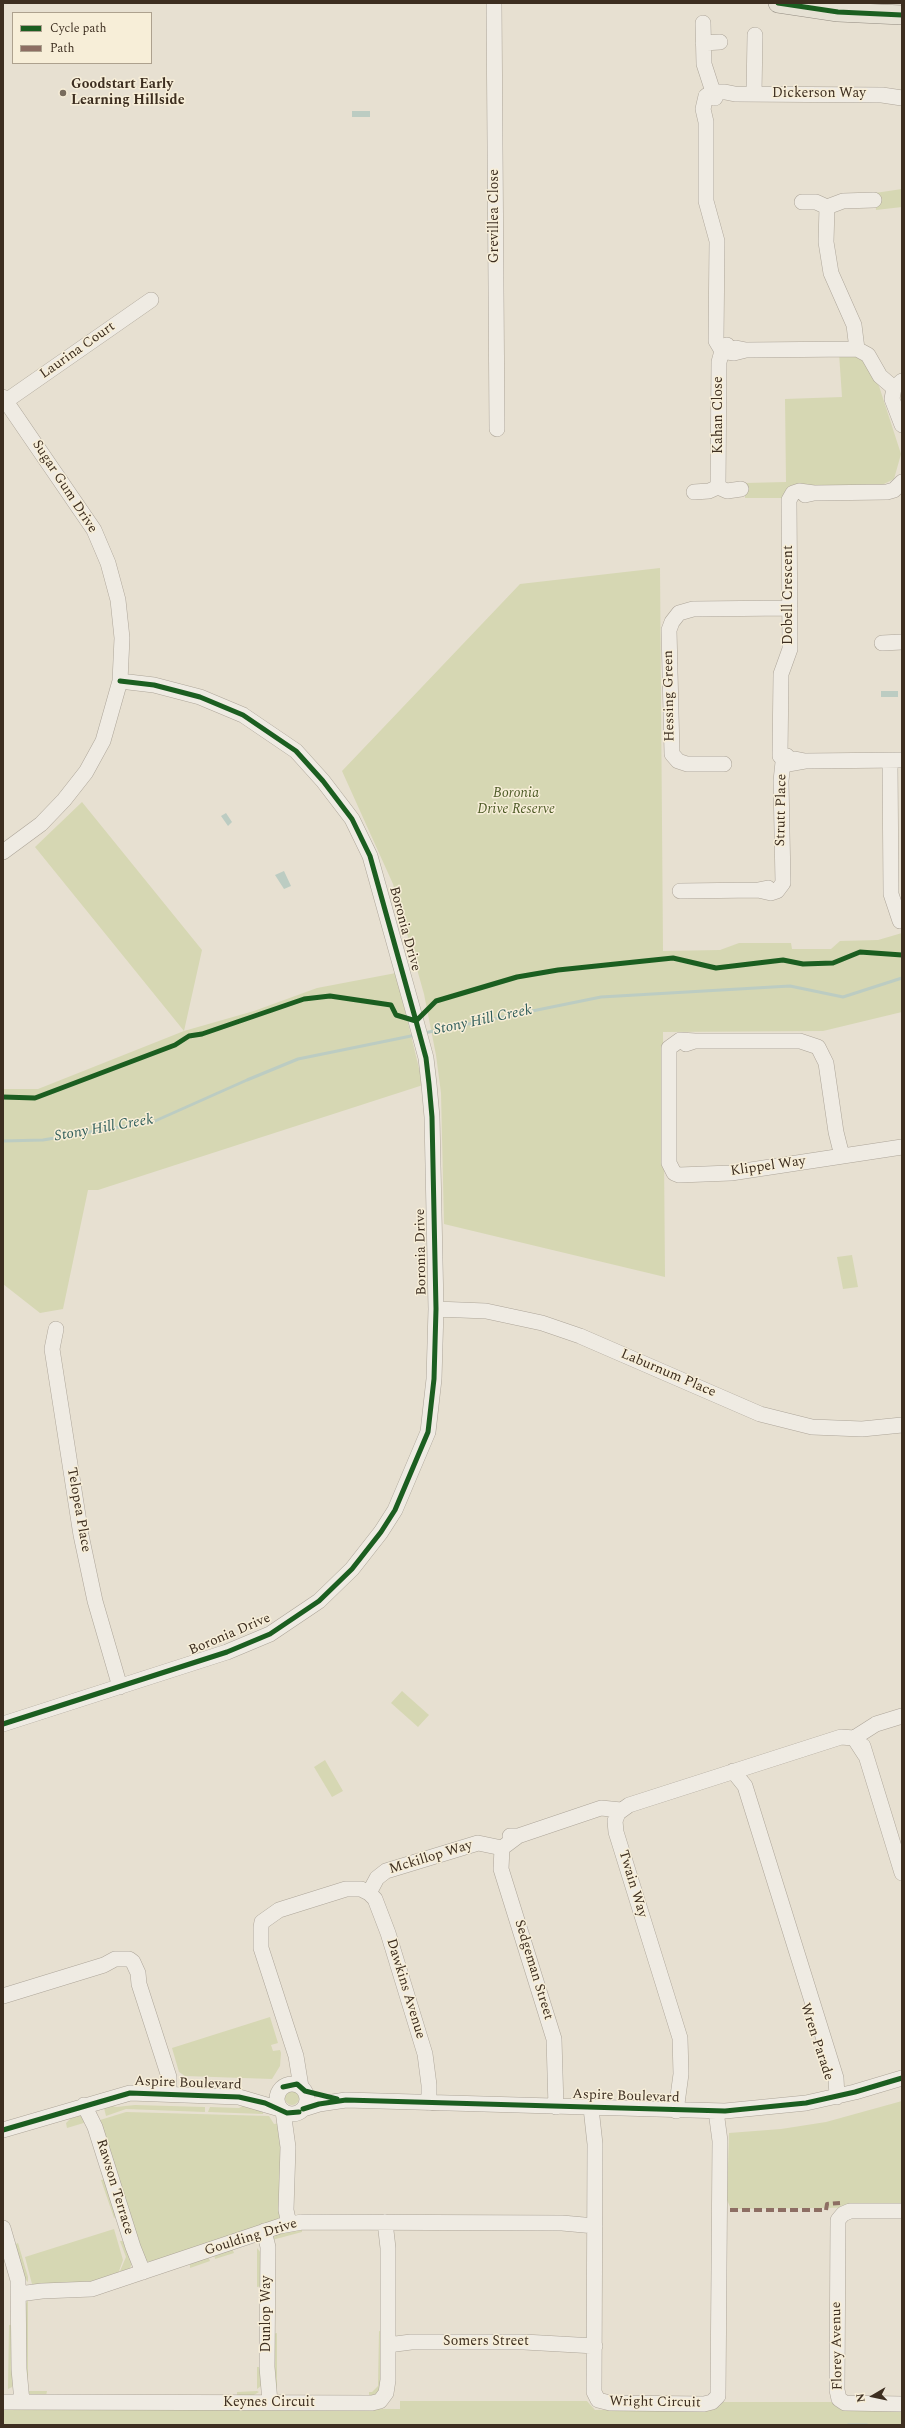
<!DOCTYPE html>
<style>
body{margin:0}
#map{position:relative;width:905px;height:2428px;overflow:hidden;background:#e7e0d1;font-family:Spectral,serif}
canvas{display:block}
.frame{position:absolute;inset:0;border:4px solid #3d2e20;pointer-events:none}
.legend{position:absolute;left:12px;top:12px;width:140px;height:52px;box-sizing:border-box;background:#f7eed8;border:1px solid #ada18e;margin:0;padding:5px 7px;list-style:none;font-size:12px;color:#3d2e20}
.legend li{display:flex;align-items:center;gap:8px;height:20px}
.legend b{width:20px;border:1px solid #ada18e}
.north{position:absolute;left:853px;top:2376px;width:40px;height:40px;-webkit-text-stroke:3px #f7eed8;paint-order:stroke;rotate:261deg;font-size:11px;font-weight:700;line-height:16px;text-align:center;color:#3d2e20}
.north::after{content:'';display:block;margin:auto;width:14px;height:18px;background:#3d2e20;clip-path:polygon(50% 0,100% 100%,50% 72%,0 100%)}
</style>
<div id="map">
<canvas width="905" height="2428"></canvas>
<div class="frame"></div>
<ul class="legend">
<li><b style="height:5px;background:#1b5e20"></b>Cycle path</li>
<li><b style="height:5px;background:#8d6e63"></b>Path</li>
</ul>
<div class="north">N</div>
</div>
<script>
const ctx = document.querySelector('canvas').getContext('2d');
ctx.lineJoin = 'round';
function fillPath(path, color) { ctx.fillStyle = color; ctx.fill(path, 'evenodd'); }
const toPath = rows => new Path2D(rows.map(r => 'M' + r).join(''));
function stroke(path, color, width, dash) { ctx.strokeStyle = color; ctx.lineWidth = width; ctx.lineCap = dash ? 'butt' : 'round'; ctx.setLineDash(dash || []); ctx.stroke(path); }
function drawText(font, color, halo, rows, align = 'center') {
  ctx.font = font + ' Spectral,serif'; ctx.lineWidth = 3; ctx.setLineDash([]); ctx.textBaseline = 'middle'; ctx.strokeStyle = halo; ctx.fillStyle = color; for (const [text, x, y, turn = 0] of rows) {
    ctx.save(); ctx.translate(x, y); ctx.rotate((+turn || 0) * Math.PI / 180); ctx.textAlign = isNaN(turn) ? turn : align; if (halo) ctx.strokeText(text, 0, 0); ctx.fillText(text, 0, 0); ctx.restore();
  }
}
fillPath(toPath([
 [902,189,902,207,876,210,875,193],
 [860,352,879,386,901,454,894,479,876,488,786,498,745,498,745,483,786,482,785,399,842,397,839,353],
 [660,568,663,951,720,950,739,943,791,943,792,949,831,949,840,941,878,940,902,933,902,1012,823,1031,663,1032,665,1277,444,1224,441,1093,436,1055,424,994,393,884,342,771,520,584],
 [82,802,202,950,184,1031,254,1011,317,988,396,973,423,1085,98,1190,88,1190,63,1309,40,1313,3,1284,3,1089,38,1089,184,1031,35,847],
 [852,1255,858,1287,843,1289,837,1257],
 [402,1691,429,1715,418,1727,391,1703],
 [325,1760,343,1791,332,1797,314,1767],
 [270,2017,278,2043,271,2045,273,2051,280,2050,281,2053,280,2066,272,2079,185,2076,179,2072,172,2048],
 '285 2098a7 7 0 1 1 14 0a7 7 0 1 1-14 0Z',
 [902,2101,902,2207,731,2209,727,2200,729,2133,781,2129,826,2122],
 [110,2105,116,2107,135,2105,205,2107,205,2112,126,2109,106,2116,104,2108],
 [244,2105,263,2108,263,2114,208,2112,210,2107,239,2108],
 [126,2112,269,2116,274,2124,281,2123,284,2213,279,2220,151,2262,145,2261,100,2120],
 [73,2116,82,2116,87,2122,67,2128,66,2123],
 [107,2179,118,2215,114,2218,101,2180],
 [302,2228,302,2232,272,2240,276,2234],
 [114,2229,123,2260,118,2274,89,2284,32,2284,25,2257],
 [120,2241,126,2241,132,2263,130,2268,121,2273,120,2271,126,2257],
 [18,2243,28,2277,28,2282,25,2279,14,2245],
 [232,2248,234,2253,215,2259,214,2254],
 [257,2248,261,2253,262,2286,257,2287],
 [208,2256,210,2261,190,2268,190,2262],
 [28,2299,28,2389,25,2387,25,2306],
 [9,2325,12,2325,13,2384,12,2387,8,2389],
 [379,2331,383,2332,383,2384,377,2394,369,2397,369,2392,372,2392,378,2386],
 [277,2333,277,2389,273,2388,273,2334],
 [257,2367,262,2367,261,2386,257,2389],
 [27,2391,47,2391,46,2396,32,2396],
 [237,2392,257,2391,259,2392,252,2396,237,2397],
 [400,2401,587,2401,595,2410,712,2409,719,2407,723,2402,833,2402,843,2409,902,2409,902,2425,3,2425,3,2407,400,2409]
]), '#d6d7b3');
fillPath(toPath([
 [352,111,370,111,370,117,352,117],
 [881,691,898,691,898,697,881,697],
 [226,813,232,822,228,826,221,816],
 [284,871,291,886,284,889,275,875]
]), '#bcccc2');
stroke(toPath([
 [424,1033,601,997,790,986,843,997,902,978],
 [3,1141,43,1140,155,1121,247,1080,298,1059,416,1035],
 [848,2425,867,2425]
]), '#bcccc2', 3);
const minor = toPath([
 [494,3,497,429],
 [703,23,704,64,715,98],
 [703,43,720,42],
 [754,94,755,35],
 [802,202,816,202,827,207,843,201,874,200],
 [827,207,826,242,831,273,854,325,857,349],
 [736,348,746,350,857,349,868,355,880,376,894,388],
 [746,350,734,353,722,351,716,341,717,241,706,201,706,122,703,109,706,96,713,92,725,92,735,94,882,95,902,98],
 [902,381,894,388,892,399,902,425],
 [3,397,94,530,108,563,118,600,122,638,120,681,103,741,86,772,64,800,41,824,3,852],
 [6,401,151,300],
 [718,487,719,362,722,351,727,345],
 [694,492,709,491,718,487,727,491,741,489],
 [805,495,814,493,887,492,894,490,902,482],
 [882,643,902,642],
 [795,759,805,761,902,760],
 [805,761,788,764,780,756,781,674,790,649,789,500,793,493,799,491,814,493],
 [890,761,891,894,900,921],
 [724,764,687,764,678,761,672,754,669,630,672,622,679,613,693,609,790,608],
 [758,890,771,893,777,891,783,883,781,781,783,762,787,756],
 [680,891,758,890,768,888],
 [695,1041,680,1040,669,1048,669,1163,674,1173,679,1175,731,1173,902,1147],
 [686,1044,695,1041,800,1041,818,1047,826,1063,836,1132,842,1156],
 [436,1309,486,1311,542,1323,580,1336,760,1414,812,1427,862,1429,902,1425],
 [56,1329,52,1349,81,1535,95,1601,120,1687],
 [3,1724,227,1652,270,1634,319,1601,352,1569,381,1532,395,1510,428,1432,434,1379,436,1309,432,1117,429,1084,426,1058,416,1021,370,856,352,819,323,781,296,751,243,715,200,697,154,685,120,681],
 [854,1738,876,1724,902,1716],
 [863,1746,902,1873],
 [733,1771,745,1786,836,2078,837,2097],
 [510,1836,518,1836,601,1808,621,1810],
 [518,1836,502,1848,501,1869,554,2039,556,2107],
 [369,1893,377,1878,386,1871,478,1843,502,1848],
 [3,1996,104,1965,115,1959,129,1959,133,1962,138,1973,139,1984,169,2077,169,2094],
 '277 2099a15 15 0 1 1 30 0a15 15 0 1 1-30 0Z',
 [301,2087,296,2056,261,1948,261,1927,262,1922,279,1910,346,1889,361,1889,369,1893,375,1899,388,1933,425,2054,429,2085,429,2103],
 [84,2105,95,2127,133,2247,143,2272],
 [591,2108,595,2144,594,2392,598,2400,610,2403,704,2404,712,2402,718,2396,720,2141,716,2111],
 [303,2109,319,2104,346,2100,725,2111,806,2103,855,2092,902,2078],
 [283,2111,288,2147,286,2210,289,2224],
 [676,2111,681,2074,680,2038,616,1832,615,1821,618,1813,629,1805,841,1737,854,1738,865,1755],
 [3,2130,130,2093,239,2097,280,2109],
 [902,2211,850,2211,843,2214,838,2220,837,2390,839,2399,845,2403,902,2404],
 [3,2228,18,2280,19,2369,22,2402],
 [264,2231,268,2247,267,2367,270,2402],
 [19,2294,42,2291,92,2289,280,2226,302,2222,562,2223,595,2226],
 [388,2345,411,2342,524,2342,595,2346],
 [3,2402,372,2403,380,2401,386,2393,388,2380,388,2248,385,2222]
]);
const major = toPath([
 [778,3,838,12,902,15]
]);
stroke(minor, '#ada599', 16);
stroke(major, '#928b80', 20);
stroke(minor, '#efebe3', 15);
stroke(major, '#e6e1d4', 19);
stroke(toPath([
 [730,2210,826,2210,827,2204,840,2203]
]), '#8d6e63', 4, [8, 4]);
stroke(toPath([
 [778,3,838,12,902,15],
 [3,1097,35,1098,175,1045,189,1036,202,1034,304,999,330,996,391,1005,396,1015,416,1021,436,1001,517,977,558,970,673,958,716,968,783,960,803,964,833,963,860,952,902,955],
 [3,1724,227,1652,270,1634,319,1601,352,1569,381,1532,395,1510,428,1432,434,1379,436,1309,432,1117,429,1084,426,1058,416,1021,370,856,352,819,323,781,296,751,243,715,200,697,154,685,120,681],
 [283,2087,297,2084,305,2091,337,2099],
 [303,2109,319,2104,346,2100,725,2111,806,2103,855,2092,902,2078],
 [3,2130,130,2093,239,2097,265,2103,287,2113,299,2112]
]), '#1b5e20', 5);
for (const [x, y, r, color] of [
 [63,93,4,"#786c5e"]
]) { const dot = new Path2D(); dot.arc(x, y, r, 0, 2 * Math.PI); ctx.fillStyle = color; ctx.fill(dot); stroke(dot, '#f7eed8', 1.5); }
drawText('bold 14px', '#3d2e20', '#f7eed8', [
 ["Goodstart Early",71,85],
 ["Learning Hillside",71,101]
], 'left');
drawText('14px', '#3d2e20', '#f7eed8', [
 ["Dickerson Way",819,94],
 ["Grevillea Close",495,216,-90],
 ["Laurina Court",78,351,-35],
 ["Kahan Close",719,415,-90],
 ["Sugar Gum Drive",64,487,57],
 ["Dobell Crescent",789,595,-90],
 ["Hessing Green",670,696,-91],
 ["Strutt Place",782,810,-89],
 ["Boronia Drive",404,929,75],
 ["Klippel Way",768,1167,-8],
 ["Boronia Drive",422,1252,-91],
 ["Laburnum Place",668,1374,23],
 ["Telopea Place",78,1510,80],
 ["Boronia Drive",230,1635,-23],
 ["Mckillop Way",431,1858,-17],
 ["Twain Way",632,1884,73],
 ["Sedgeman Street",533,1970,73],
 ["Dawkins Avenue",405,1989,73],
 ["Wren Parade",816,2042,72],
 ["Aspire Boulevard",188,2084,2],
 ["Aspire Boulevard",626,2097,2],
 ["Rawson Terrace",114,2187,73],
 ["Goulding Drive",251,2238,-17],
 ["Dunlop Way",267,2314,-90],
 ["Somers Street",486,2342],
 ["Florey Avenue",838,2346,-91],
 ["Keynes Circuit",269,2403],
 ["Wright Circuit",655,2403,1]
]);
drawText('italic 14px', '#4d5a26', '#f7eed8', [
 ["Boronia",516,794],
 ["Drive Reserve",516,810]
]);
drawText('italic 15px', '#2f5d5a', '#f7eed8', [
 ["Stony Hill Creek",483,1021,-12],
 ["Stony Hill Creek",104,1129,-10]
]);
</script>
